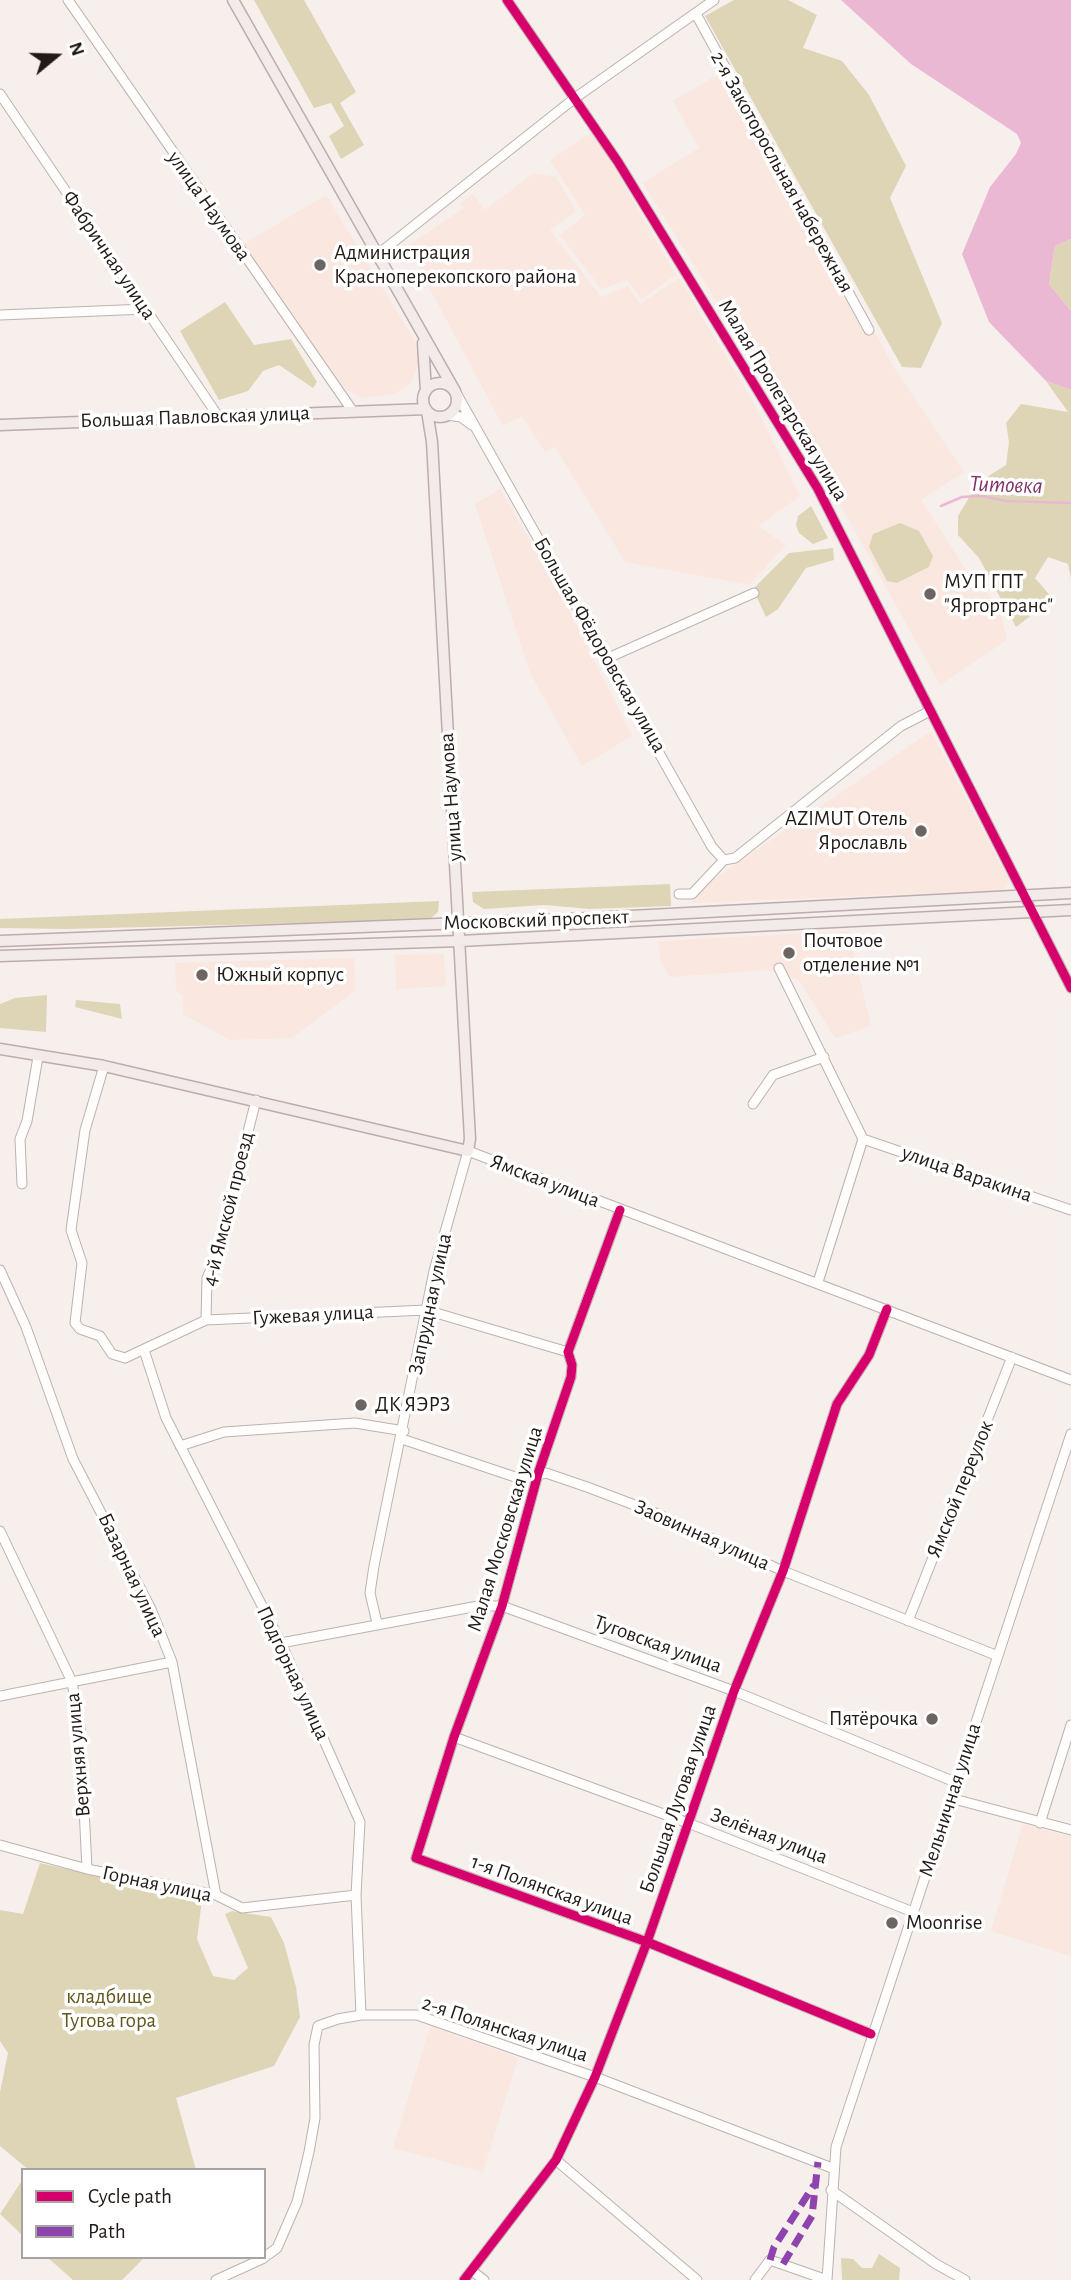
<!DOCTYPE html>
<meta charset="utf-8">
<style>
body{margin:0}
#map{position:relative;width:1071px;height:2280px;overflow:hidden;background:#f7efec;font-family:"Alegreya Sans",sans-serif}
canvas{display:block}
.legend{position:absolute;left:21px;top:2168px;width:245px;height:91px;box-sizing:border-box;background:#fff;border:2px solid #a7a3a2;margin:0;padding:9px 12px;list-style:none;font-size:21px;color:#221a16}
.legend li{display:flex;align-items:center;gap:14px;height:35px}
.legend b{width:35px;border:2px solid #a7a3a2}
.north{position:absolute;left:21px;top:21px;width:70px;height:70px;-webkit-text-stroke:5px #fff;paint-order:stroke;rotate:71deg;font-size:19px;font-weight:700;line-height:28px;text-align:center;color:#221a16}
.north::after{content:'';display:block;margin:auto;width:24px;height:32px;background:#221a16;clip-path:polygon(50% 0,100% 100%,50% 72%,0 100%)}
</style>
<div id="map">
<canvas width="1071" height="2280"></canvas>
<ul class="legend">
<li><b style="height:9px;background:#d6006c"></b>Cycle path</li>
<li><b style="height:9px;background:#8e44ad"></b>Path</li>
</ul>
<div class="north">N</div>
</div>
<script>
const ctx = document.querySelector('canvas').getContext('2d');
ctx.lineJoin = 'round';
function fillPath(path, color) { ctx.fillStyle = color; ctx.fill(path, 'evenodd'); }
const toPath = rows => new Path2D(rows.map(r => 'M' + r).join(''));
function stroke(path, color, width, dash) { ctx.strokeStyle = color; ctx.lineWidth = width; ctx.lineCap = dash ? 'butt' : 'round'; ctx.setLineDash(dash || []); ctx.stroke(path); }
function drawText(font, color, halo, rows, align = 'center') {
  ctx.font = font + ' "Alegreya Sans",sans-serif'; ctx.lineWidth = 7; ctx.setLineDash([]); ctx.textBaseline = 'middle'; ctx.strokeStyle = halo; ctx.fillStyle = color; for (const [text, x, y, turn = 0] of rows) {
    ctx.save(); ctx.translate(x, y); ctx.rotate((+turn || 0) * Math.PI / 180); ctx.textAlign = isNaN(turn) ? turn : align; if (halo) ctx.strokeText(text, 0, 0); ctx.fillText(text, 0, 0); ctx.restore();
  }
}
fillPath(toPath([
 [727,69,897,372,964,472,921,500,970,576,999,605,1007,640,940,685,823,473,643,183,699,148,673,101],
 [593,131,676,275,641,299,627,280,601,289,560,235,585,215,550,160],
 [534,173,556,177,576,211,550,230,601,297,628,286,640,304,679,278,756,407,800,496,758,526,786,545,749,585,625,562,555,447,545,452,522,416,503,426,407,246,464,208,461,203,473,194,485,210],
 [326,195,415,341,419,362,411,383,394,394,361,398,344,388,242,245],
 [500,489,563,598,632,736,582,766,530,673,475,504],
 [931,731,1010,882,1002,890,693,903,692,894],
 [849,931,871,1026,835,1038,799,980,767,970,670,977,661,963,658,941],
 [444,954,446,986,396,989,395,955],
 [354,958,355,991,292,1038,230,1040,183,1014,183,996,176,990,175,963],
 [1023,1824,1071,1837,1071,1956,991,1931],
 [430,2026,518,2058,483,2172,393,2148]
]), '#fae7e0');
fillPath(toPath([
 [254,0,304,0,356,92,340,103,364,145,341,159,329,136,344,126,331,103,314,108],
 [734,0,788,0,817,15,803,48,842,61,869,95,906,166,890,198,942,323,921,368,902,367,705,16],
 [1071,239,1071,311,1049,284,1055,246],
 [225,302,254,345,291,339,317,382,313,388,279,365,263,371,248,391,219,400,180,331],
 [1046,381,1071,390,1071,579,1068,564,1048,557,1035,578,1053,599,1016,627,979,558,958,535,958,516,970,496,990,475,1006,465,1009,442,1006,423,1021,404,1068,412],
 [811,506,828,538,813,544,799,533,796,525,798,516],
 [900,523,919,531,933,556,929,567,897,583,887,581,869,547,873,534],
 [833,548,834,560,806,568,778,609,766,617,753,589,789,553],
 [670,884,671,906,590,909,544,905,484,909,473,902,472,892],
 [439,901,438,912,429,920,66,929,0,928,0,919],
 [47,995,46,1032,0,1028,0,1004,15,998],
 [76,1000,120,1004,122,1019,75,1007],
 [40,1863,202,1900,197,1939,213,1976,234,1980,248,1968,225,1914,232,1911,271,1917,284,1943,296,1987,300,2017,274,2066,176,2098,196,2170,29,2170,0,2146,0,2092,8,2053,0,2041,0,1910,23,1914],
 [23,2179,23,2236,0,2214],
 [879,2254,900,2268,899,2280,842,2280,841,2258,853,2259,862,2268,872,2268],
 [47,2257,145,2257,122,2280,73,2280]
]), '#ded5b7');
fillPath(toPath([
 [841,0,1071,0,1071,239,1055,246,1049,284,1071,311,1071,390,1046,381,989,322,962,254,990,187,1016,154,1021,143,1017,134,911,64]
]), '#ebb8d4');
stroke(toPath([
 [941,506,962,497,982,496,1007,501,1071,503]
]), '#ebb8d4', 2.5);
const minor = toPath([
 [68,0,352,410],
 [507,0,618,162,818,489,1071,988],
 [696,14,869,330],
 [0,94,218,416],
 [377,255,575,98,714,0],
 [0,315,146,309],
 [455,391,712,847,724,860],
 [447,415,461,417,472,425],
 [608,658,754,593],
 [679,894,692,894,724,860,735,858,901,726,930,711],
 [779,968,863,1139,818,1282],
 [104,1066,85,1130,71,1230,82,1263,75,1323,80,1329,100,1336,112,1354,125,1358,206,1320,426,1310,568,1352],
 [753,1104,773,1075,824,1057],
 [863,1139,1071,1210],
 [22,1184,20,1139,27,1121,38,1057],
 [620,1210,568,1352,572,1365,571,1377,538,1474,502,1606,454,1737,416,1858,647,1942,871,2034],
 [0,1270,26,1327,73,1459,151,1609,172,1662,216,1895],
 [206,1320,207,1278,216,1258,256,1100],
 [144,1350,166,1418,281,1643,360,1822,356,1895,361,2015],
 [402,1439,521,1479,546,1473,587,1487,653,1512,783,1571,998,1656],
 [180,1446,224,1432,355,1423,404,1431],
 [0,1531,72,1682,80,1726,87,1869],
 [908,1621,1012,1357],
 [377,1623,370,1593,374,1566,434,1271,468,1151,1071,1380],
 [281,1643,478,1606,502,1606,734,1691,955,1782],
 [0,1696,172,1662],
 [454,1737,688,1823,913,1912],
 [950,1798,1071,1830],
 [1040,1823,1071,1725],
 [0,1845,87,1869,216,1895,242,1908,356,1895],
 [556,2160,697,2280],
 [831,2190,936,2264,965,2280],
 [472,2271,484,2280],
 [216,2280,262,2259,277,2248,297,2202,309,2152,315,2118,314,2045,318,2026,338,2019,361,2015,417,2015,595,2077,832,2168],
 [464,2280,556,2160,595,2077,647,1942,734,1691,783,1571,837,1404,869,1355,887,1309],
 [755,2280,770,2260,827,2280],
 [827,2280,836,2147,1071,1434]
]);
const major = toPath([
 [233,0,455,391],
 [423,343,426,391],
 '423 400a17 17 0 1 1 34 0a17 17 0 1 1-34 0Z',
 [0,425,426,409],
 [0,941,592,918,1071,893],
 [0,956,460,941,1071,910],
 [0,1049,104,1066,468,1151,470,1139,432,442,427,411]
]);
stroke(minor, '#bab3b0', 11);
stroke(major, '#beacac', 13);
stroke(minor, '#fefdfc', 9);
stroke(major, '#f3eaea', 10);
stroke(toPath([
 [770,2260,774,2247,814,2185],
 [783,2264,812,2216,818,2162]
]), '#8e44ad', 7, [14, 7]);
stroke(toPath([
 [507,0,618,162,818,489,1071,988],
 [620,1210,568,1352,572,1365,571,1377,538,1474,502,1606,454,1737,416,1858,647,1942,871,2034],
 [464,2280,556,2160,595,2077,647,1942,734,1691,783,1571,837,1404,869,1355,887,1309]
]), '#d6006c', 9);
for (const [x, y, r, color] of [
 [320,265,7,"#6d6561"],
 [930,594,7,"#6d6561"],
 [921,831,7,"#6d6561"],
 [789,953,7,"#6d6561"],
 [202,975,7,"#6d6561"],
 [361,1405,7,"#6d6561"],
 [932,1719,7,"#6d6561"],
 [892,1923,7,"#6d6561"]
]) { const dot = new Path2D(); dot.arc(x, y, r, 0, 2 * Math.PI); ctx.fillStyle = color; ctx.fill(dot); stroke(dot, '#fff', 2.5); }
drawText('21px', '#221a16', '#fff', [
 ["2-я Закоторосльная набережная",782,172,61],
 ["улица Наумова",209,206,55],
 ["Фабричная улица",109,255,56],
 ["Малая Пролетарская улица",783,400,59],
 ["Большая Павловская улица",195,417,-2],
 ["Большая Фёдоровская улица",600,645,60],
 ["улица Наумова",451,797,-94],
 ["Московский проспект",536,920,-2],
 ["улица Варакина",967,1174,19],
 ["Ямская улица",545,1181,21],
 ["4-й Ямской проезд",228,1209,-76],
 ["Запрудная улица",430,1304,-78],
 ["Гужевая улица",313,1315,-3],
 ["Ямской переулок",960,1489,-68],
 ["Малая Московская улица",505,1529,-73],
 ["Заовинная улица",702,1535,24],
 ["Базарная улица",132,1575,65],
 ["Туговская улица",658,1644,20],
 ["Подгорная улица",293,1673,65],
 ["Верхняя улица",78,1755,-95],
 ["Большая Луговая улица",678,1799,-71],
 ["Мельничная улица",950,1800,-72],
 ["Зелёная улица",769,1836,21],
 ["Горная улица",157,1884,12],
 ["1-я Полянская улица",552,1890,20],
 ["2-я Полянская улица",505,2029,18]
]);
drawText('21px', '#221a16', '#fff', [
 ["Администрация",334,253],
 ["Красноперекопского района",334,277],
 ["МУП ГПТ",944,582],
 ["\"Яргортранс\"",944,606],
 ["AZIMUT Отель",907,819,"right"],
 ["Ярославль",907,843,"right"],
 ["Почтовое",803,941],
 ["отделение №1",803,965],
 ["Южный корпус",216,975],
 ["ДК ЯЭРЗ",375,1405],
 ["Пятёрочка",918,1719,"right"],
 ["Moonrise",906,1923]
], 'left');
drawText('21px', '#60551b', '#fff', [
 ["кладбище",109,1997],
 ["Тугова гора",109,2021]
]);
drawText('italic 23px', '#823167', '#fff', [
 ["Титовка",1006,485,2]
]);
</script>
